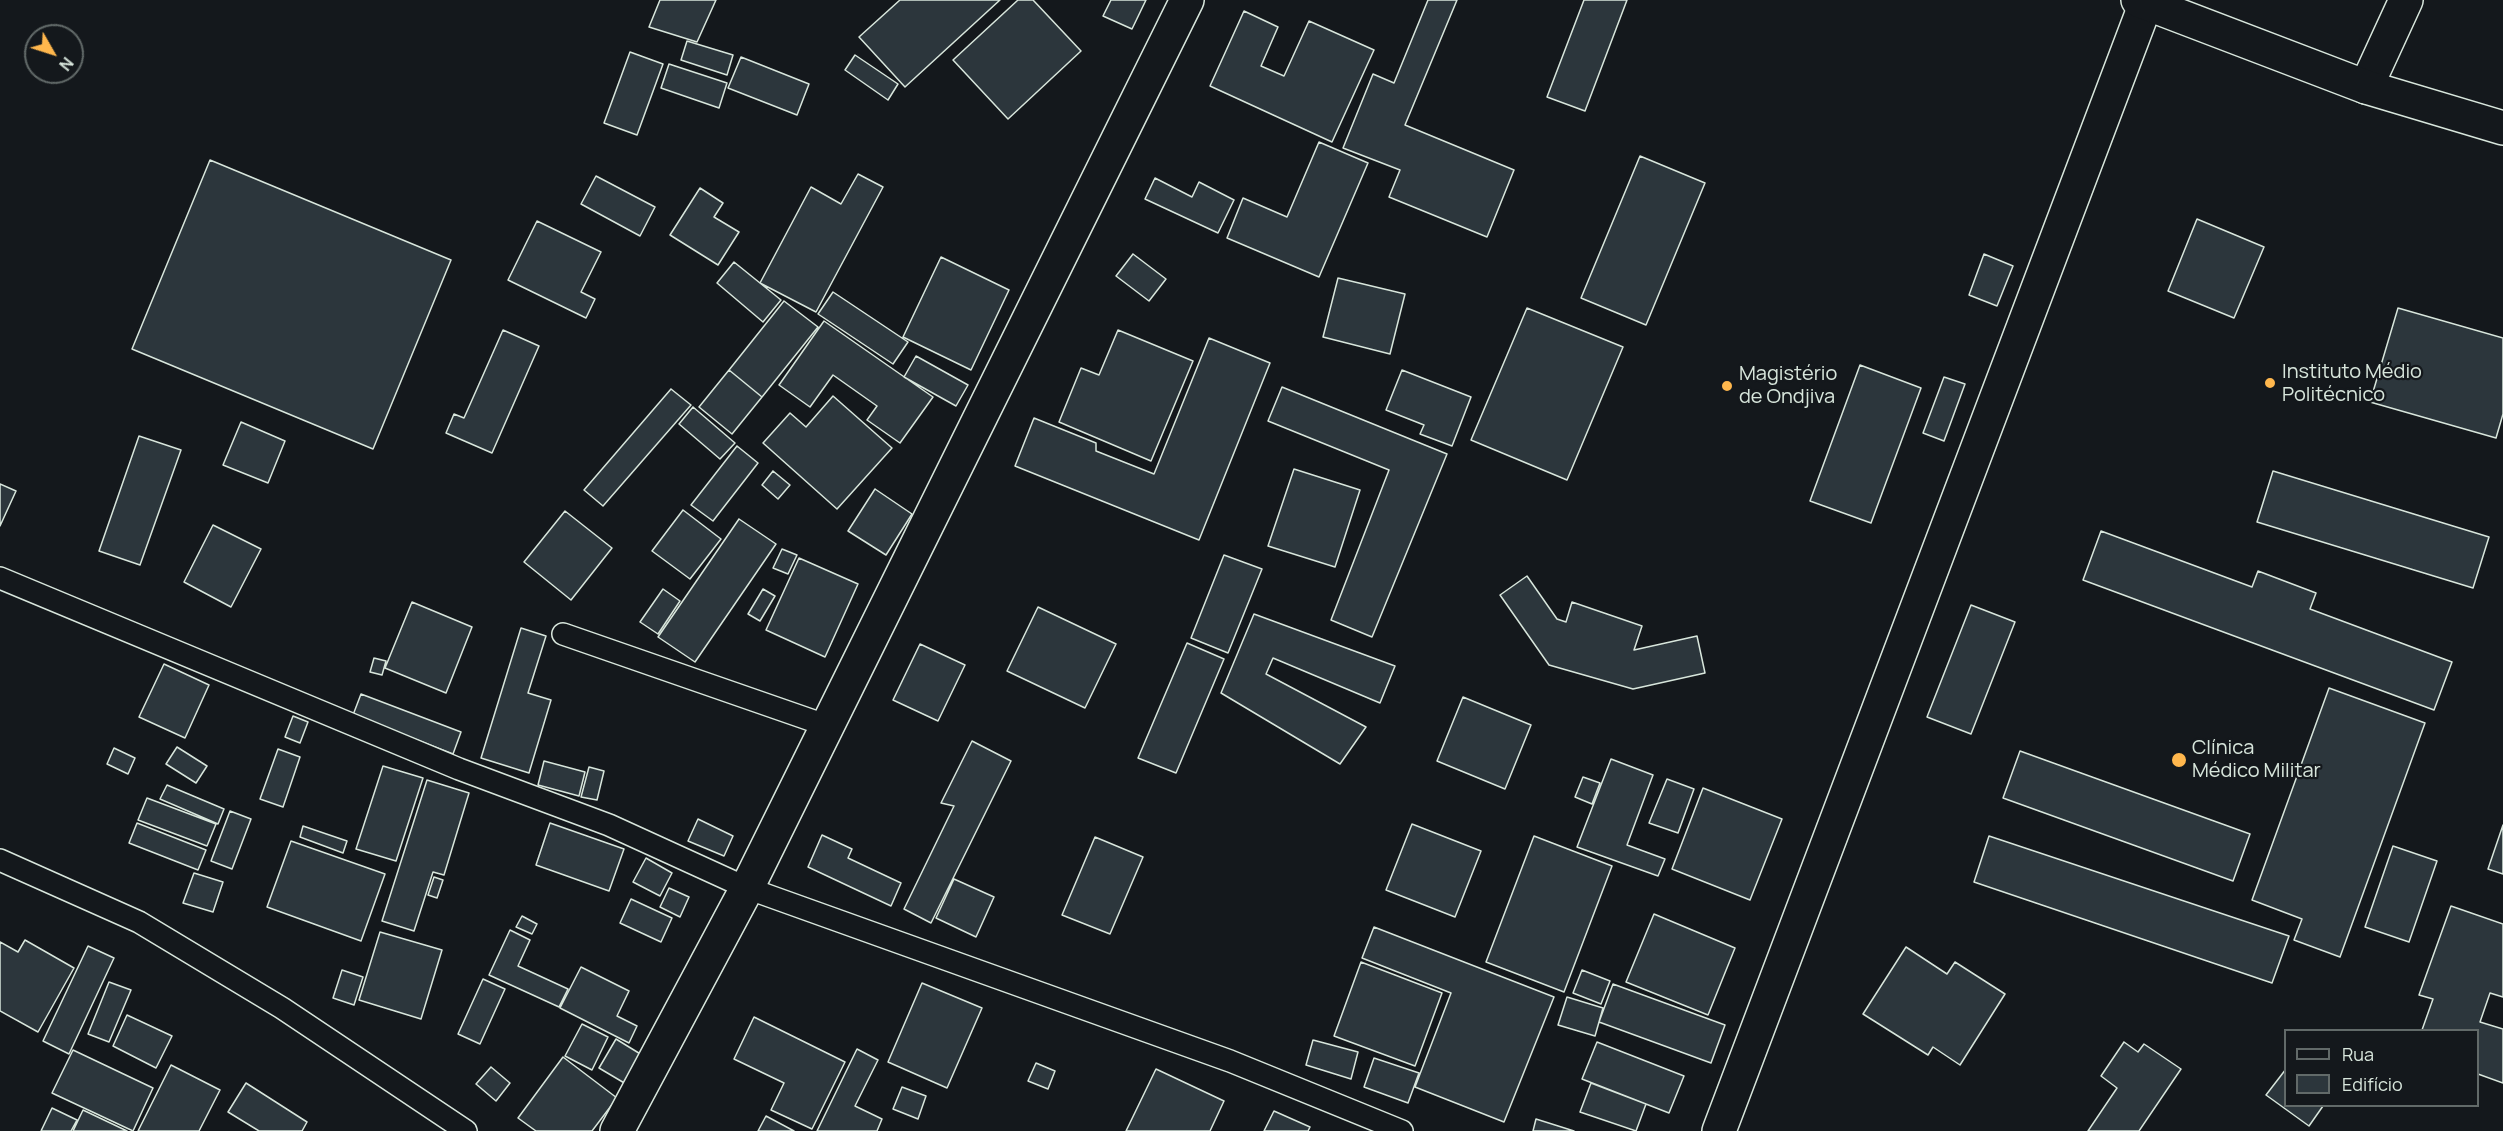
<!DOCTYPE html>
<meta charset="utf-8">
<style>
body{margin:0}
#map{position:relative;width:2503px;height:1131px;overflow:hidden;background:#14181c;font-family:Manrope,sans-serif}
canvas{display:block}
.legend{position:absolute;left:2284px;top:1029px;width:195px;height:78px;box-sizing:border-box;background:#14181c;border:2px solid #626a69;margin:0;padding:8px 10px;list-style:none;font-size:18px;color:#d8e6dc}
.legend li{display:flex;align-items:center;gap:12px;height:30px}
.legend b{width:30px;border:2px solid #626a69}
.north{position:absolute;left:24px;top:24px;width:60px;height:60px;box-sizing:border-box;background:#14181c;border:2px solid #626a69;border-radius:50%;rotate:129deg;font-size:16px;font-weight:700;line-height:24px;text-align:center;color:#d8e6dc}
.north::after{content:'';display:block;margin:auto;width:21px;height:27px;background:#ffb74d;clip-path:polygon(50% 0,100% 100%,50% 72%,0 100%)}
</style>
<div id="map">
<canvas width="2503" height="1131"></canvas>
<ul class="legend">
<li><b style="height:8px;background:#14181c"></b>Rua</li>
<li><b style="height:16px;background:#2c363c"></b>Edifício</li>
</ul>
<div class="north">N</div>
</div>
<script>
const ctx = document.querySelector('canvas').getContext('2d');
ctx.lineJoin = 'round';
function fillPath(path, color) { ctx.fillStyle = color; ctx.fill(path, 'evenodd'); }
const toPath = rows => new Path2D(rows.map(r => 'M' + r).join(''));
function stroke(path, color, width, dash) { ctx.strokeStyle = color; ctx.lineWidth = width; ctx.lineCap = dash ? 'butt' : 'round'; ctx.setLineDash(dash || []); ctx.stroke(path); }
function drawText(font, color, halo, rows, align = 'center') {
  ctx.font = font + ' Manrope,sans-serif'; ctx.lineWidth = 4.5; ctx.setLineDash([]); ctx.textBaseline = 'middle'; ctx.strokeStyle = halo; ctx.fillStyle = color; for (const [text, x, y, turn = 0] of rows) {
    ctx.save(); ctx.translate(x, y); ctx.rotate((+turn || 0) * Math.PI / 180); ctx.textAlign = isNaN(turn) ? turn : align; if (halo) ctx.strokeText(text, 0, 0); ctx.fillText(text, 0, 0); ctx.restore();
  }
}
const building = toPath([
 [660,0,716,0,697,42,649,27,660,0],
 [900,0,1000,0,905,87,859,37,900,0],
 [1018,0,1033,0,1081,51,1008,119,953,60,1018,0],
 [1111,0,1146,0,1132,29,1103,16,1111,0],
 [1428,0,1457,0,1405,125,1514,170,1487,237,1389,197,1400,170,1343,148,1373,74,1394,83,1428,0],
 [1584,0,1627,0,1585,111,1547,97,1584,0],
 [1244,11,1278,27,1261,66,1284,76,1309,21,1374,50,1332,142,1210,86,1244,11],
 [687,41,733,55,727,75,681,60,687,41],
 [630,52,663,64,637,135,604,123,630,52],
 [855,55,898,84,888,100,845,70,855,55],
 [741,57,809,84,797,115,728,88,741,57],
 [669,64,727,83,719,108,661,88,669,64],
 [1319,142,1368,163,1319,277,1227,238,1243,198,1287,217,1319,142],
 [1640,156,1705,183,1646,325,1581,298,1640,156],
 [210,160,451,260,373,449,132,349,210,160],
 [858,174,883,187,816,312,760,283,811,187,841,204,858,174],
 [596,176,655,207,640,236,581,204,596,176],
 [1155,178,1192,197,1199,182,1234,200,1218,233,1145,199,1155,178],
 [700,188,723,203,714,217,739,232,718,265,670,235,700,188],
 [2197,219,2264,247,2234,318,2168,291,2197,219],
 [537,221,601,252,581,292,595,299,586,318,508,280,537,221],
 [1133,254,1166,279,1149,301,1116,276,1133,254],
 [1984,254,2013,266,1997,306,1969,295,1984,254],
 [941,257,1009,290,971,370,903,337,941,257],
 [734,262,781,300,763,322,717,283,734,262],
 [1338,278,1405,294,1390,354,1323,337,1338,278],
 [833,292,908,342,893,364,818,314,833,292],
 [784,301,818,327,762,397,729,370,784,301],
 [1527,308,1623,347,1567,480,1471,440,1527,308],
 [2398,308,2503,338,2503,414,2496,438,2370,402,2398,308],
 [824,321,933,397,900,443,867,420,877,406,833,375,810,407,779,385,824,321],
 [503,330,539,346,492,453,446,433,454,414,464,418,503,330],
 [1118,330,1193,361,1151,461,1059,422,1081,368,1099,375,1118,330],
 [1209,338,1270,363,1199,540,1015,466,1034,418,1096,443,1096,451,1154,474,1209,338],
 [916,356,968,385,956,406,904,377,916,356],
 [1860,365,1921,388,1871,523,1810,501,1860,365],
 [729,370,762,397,732,434,699,407,729,370],
 [1402,370,1471,397,1452,446,1420,434,1424,425,1386,410,1402,370],
 [1944,377,1965,384,1944,441,1923,433,1944,377],
 [1282,387,1447,454,1372,637,1331,620,1389,470,1268,421,1282,387],
 [671,389,691,405,603,506,584,490,671,389],
 [833,396,892,448,837,509,763,443,790,413,806,427,833,396],
 [693,407,735,443,720,459,679,424,693,407],
 [241,422,285,441,268,483,223,465,241,422],
 [139,436,181,450,140,565,99,551,139,436],
 [737,446,758,463,713,521,691,505,737,446],
 [1294,469,1360,490,1335,567,1268,546,1294,469],
 [773,471,790,485,778,499,762,485,773,471],
 [2273,471,2489,537,2473,588,2257,522,2273,471],
 [0,484,16,491,0,526,0,484],
 [875,489,912,514,886,555,848,531,875,489],
 [683,510,721,539,690,579,652,551,683,510],
 [565,511,612,548,571,600,524,562,565,511],
 [739,519,776,544,695,662,658,637,739,519],
 [213,525,261,549,231,607,184,582,213,525],
 [2101,531,2252,587,2258,571,2316,593,2310,609,2452,662,2434,710,2083,580,2101,531],
 [782,549,797,555,788,574,773,568,782,549],
 [1224,555,1262,569,1228,653,1191,638,1224,555],
 [799,558,858,584,825,657,766,630,799,558],
 [1527,576,1557,619,1566,622,1572,602,1642,626,1634,650,1697,636,1705,673,1633,689,1549,665,1500,595,1527,576],
 [663,589,680,601,658,634,640,622,663,589],
 [763,589,775,596,760,621,748,614,763,589],
 [412,602,472,627,446,693,385,668,412,602],
 [1971,605,2015,622,1971,734,1927,717,1971,605],
 [1038,607,1116,644,1085,708,1007,671,1038,607],
 [1254,614,1395,666,1380,703,1273,658,1266,674,1366,727,1340,764,1221,693,1254,614],
 [521,628,546,636,528,693,551,700,529,773,481,758,521,628],
 [1187,643,1224,659,1176,773,1138,758,1187,643],
 [920,644,965,665,938,721,893,700,920,644],
 [374,658,386,661,382,675,370,672,374,658],
 [164,664,209,685,185,738,139,717,164,664],
 [2329,688,2425,723,2340,957,2294,940,2302,919,2252,900,2329,688],
 [361,694,461,732,453,754,353,715,361,694],
 [1463,697,1531,725,1505,789,1437,761,1463,697],
 [293,716,308,722,300,743,285,737,293,716],
 [972,741,1011,761,931,923,904,909,954,806,941,803,972,741],
 [177,747,207,766,196,783,166,764,177,747],
 [114,748,135,758,128,774,107,764,114,748],
 [278,749,300,757,283,807,260,799,278,749],
 [2020,751,2250,834,2233,881,2003,798,2020,751],
 [1611,759,1653,775,1627,845,1665,859,1658,876,1577,847,1611,759],
 [544,761,585,772,579,796,538,785,544,761],
 [383,766,423,778,396,861,356,849,383,766],
 [589,767,604,771,597,800,581,797,589,767],
 [1583,777,1600,783,1592,804,1575,797,1583,777],
 [1667,779,1694,789,1678,833,1649,823,1667,779],
 [427,780,469,793,444,875,433,872,414,931,382,921,427,780],
 [167,785,224,809,218,824,160,799,167,785],
 [1703,788,1782,819,1750,900,1672,869,1703,788],
 [147,798,216,824,207,846,138,820,147,798],
 [230,811,251,819,232,869,211,861,230,811],
 [698,819,733,836,724,856,688,841,698,819],
 [137,823,206,850,198,870,129,843,137,823],
 [550,823,624,849,609,891,536,865,550,823],
 [1412,824,1481,851,1455,917,1386,890,1412,824],
 [2503,825,2503,874,2488,869,2503,825],
 [303,826,347,841,343,853,300,837,303,826],
 [822,835,852,849,848,858,901,883,891,906,808,867,822,835],
 [1534,836,1612,866,1564,992,1486,962,1534,836],
 [1989,836,2289,936,2272,983,1974,882,1989,836],
 [1095,837,1143,857,1110,934,1062,915,1095,837],
 [291,841,385,874,361,941,267,907,291,841],
 [2393,846,2437,861,2409,942,2365,927,2393,846],
 [646,858,672,873,660,896,633,882,646,858],
 [194,873,223,882,213,912,183,903,194,873],
 [434,877,443,880,437,898,428,895,434,877],
 [954,879,994,897,976,937,936,918,954,879],
 [669,888,689,897,680,917,660,907,669,888],
 [631,899,672,918,661,942,620,923,631,899],
 [2451,906,2503,924,2503,997,2490,993,2480,1022,2503,1029,2503,1083,2478,1074,2478,1030,2422,1030,2433,999,2419,995,2451,906],
 [1654,914,1735,948,1708,1015,1626,982,1654,914],
 [522,916,537,924,532,934,516,927,522,916],
 [1374,927,1554,997,1504,1122,1415,1087,1451,993,1362,958,1374,927],
 [510,930,530,940,518,966,568,989,559,1007,489,975,510,930],
 [380,932,442,950,421,1019,359,1000,380,932],
 [25,940,74,968,38,1032,0,1011,0,942,18,952,25,940],
 [88,946,114,958,69,1054,43,1041,88,946],
 [1906,947,1947,974,1955,962,2005,994,1960,1065,1933,1047,1928,1055,1863,1014,1906,947],
 [1361,962,1442,993,1415,1066,1334,1036,1361,962],
 [581,967,629,991,617,1016,637,1026,629,1043,560,1008,581,967],
 [342,970,363,977,354,1005,333,998,342,970],
 [1582,970,1610,981,1601,1004,1573,993,1582,970],
 [483,979,505,989,480,1044,458,1034,483,979],
 [109,982,131,990,109,1042,88,1034,109,982],
 [922,983,982,1008,947,1088,888,1062,922,983],
 [1613,984,1725,1025,1711,1063,1599,1022,1613,984],
 [1567,997,1603,1008,1595,1036,1558,1025,1567,997],
 [127,1015,172,1036,156,1068,113,1046,127,1015],
 [754,1017,845,1062,812,1129,771,1110,784,1083,734,1059,754,1017],
 [582,1024,608,1037,592,1070,565,1056,582,1024],
 [616,1039,642,1055,626,1084,599,1068,616,1039],
 [1313,1040,1358,1052,1351,1079,1306,1065,1313,1040],
 [1597,1042,1684,1076,1669,1113,1582,1079,1597,1042],
 [2124,1042,2138,1052,2144,1044,2181,1069,2139,1131,2088,1131,2117,1088,2101,1076,2124,1042],
 [857,1049,878,1060,855,1106,882,1119,877,1131,817,1131,857,1049],
 [73,1050,153,1088,133,1131,52,1093,73,1050],
 [563,1057,617,1098,592,1131,536,1131,518,1118,563,1057],
 [1374,1058,1419,1073,1408,1103,1364,1087,1374,1058],
 [1036,1063,1055,1071,1048,1089,1028,1081,1036,1063],
 [171,1065,220,1090,199,1131,138,1131,171,1065],
 [491,1067,510,1083,496,1101,476,1084,491,1067],
 [1156,1069,1224,1101,1210,1131,1126,1131,1156,1069],
 [2286,1069,2286,1106,2323,1106,2309,1126,2266,1095,2286,1069],
 [246,1083,307,1122,302,1131,259,1131,228,1112,246,1083],
 [1591,1083,1646,1104,1636,1131,1580,1112,1591,1083],
 [902,1087,926,1096,918,1119,893,1109,902,1087],
 [52,1108,77,1120,71,1131,41,1131,52,1108],
 [83,1110,127,1131,73,1131,83,1110],
 [1274,1111,1310,1127,1308,1131,1264,1131,1274,1111],
 [766,1116,794,1131,758,1131,766,1116],
 [1536,1119,1574,1131,1533,1131,1536,1119]
]);
fillPath(building, '#2c363c');
stroke(building, '#d8e6dc', 1.5);
const service = toPath([
 [0,578,459,769,609,825,747,888,1230,1061,1402,1131],
 [563,634,828,726],
 [0,860,139,922,282,1008,466,1131]
]);
const minor = toPath([
 [2366,87,2406,0],
 [617,1131,747,888,1187,0],
 [1719,1131,2146,3]
]);
const primary = toPath([
 [2138,0,2366,87,2503,128]
]);
stroke(service, '#d8e6dc', 24);
stroke(minor, '#d8e6dc', 36);
stroke(primary, '#d8e6dc', 36);
stroke(service, '#14181c', 21);
stroke(minor, '#14181c', 33);
stroke(primary, '#14181c', 33);
for (const [x, y, r, color] of [
 [2270,383,6,"#ffb74d"],
 [1727,386,6,"#ffb74d"],
 [2179,760,8,"#ffb74d"]
]) { const dot = new Path2D(); dot.arc(x, y, r, 0, 2 * Math.PI); ctx.fillStyle = color; ctx.fill(dot); stroke(dot, '#14181c', 2); }
drawText('20px', '#d8e6dc', '#14181c', [
 ["Instituto Médio",2282,372],
 ["Politécnico",2282,395],
 ["Magistério",1739,374],
 ["de Ondjiva",1739,397],
 ["Clínica",2192,748],
 ["Médico Militar",2192,771]
], 'left');
</script>
